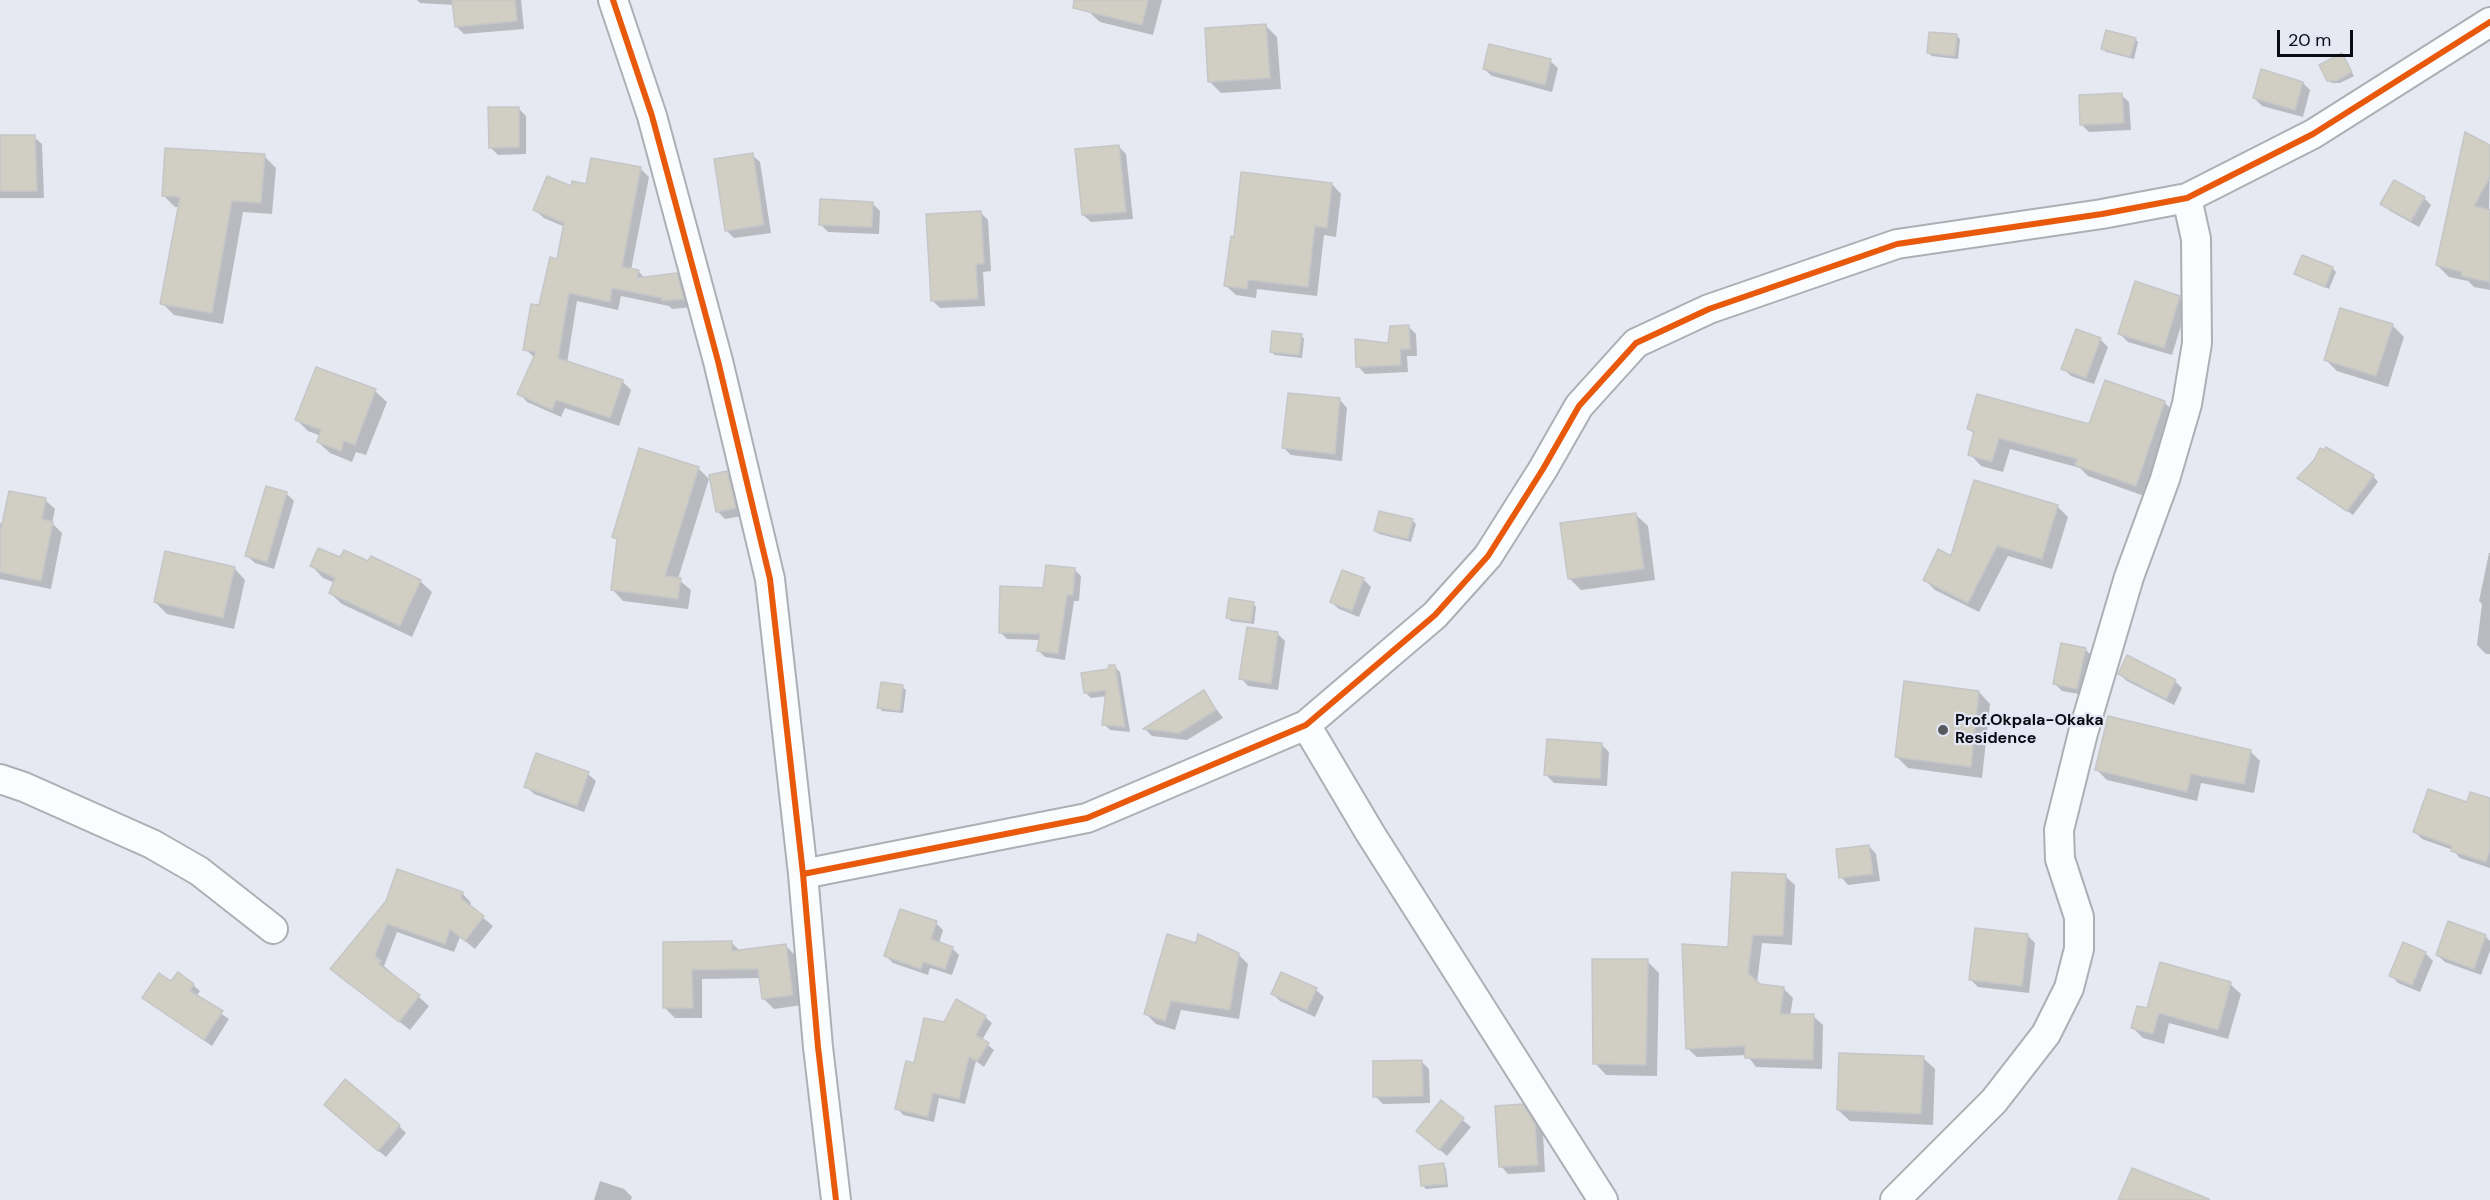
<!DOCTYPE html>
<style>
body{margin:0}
#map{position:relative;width:2490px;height:1200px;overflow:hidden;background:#e6e9f1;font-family:"DM Sans",sans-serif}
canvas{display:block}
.scale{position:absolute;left:2277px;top:30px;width:76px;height:27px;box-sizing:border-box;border:3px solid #0a0c11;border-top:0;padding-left:8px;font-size:18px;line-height:21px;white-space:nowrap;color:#0a0c11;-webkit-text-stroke:4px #e2e6f5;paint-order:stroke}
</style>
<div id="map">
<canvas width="2490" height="1200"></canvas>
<div class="scale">20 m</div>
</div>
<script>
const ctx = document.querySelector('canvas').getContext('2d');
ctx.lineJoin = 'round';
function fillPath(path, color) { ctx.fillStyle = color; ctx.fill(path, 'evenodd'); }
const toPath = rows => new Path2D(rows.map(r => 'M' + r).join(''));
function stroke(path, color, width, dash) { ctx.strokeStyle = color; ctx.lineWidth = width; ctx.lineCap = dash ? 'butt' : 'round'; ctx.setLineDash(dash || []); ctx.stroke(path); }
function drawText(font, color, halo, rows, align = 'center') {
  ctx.font = font + ' "DM Sans",sans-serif'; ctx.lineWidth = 4.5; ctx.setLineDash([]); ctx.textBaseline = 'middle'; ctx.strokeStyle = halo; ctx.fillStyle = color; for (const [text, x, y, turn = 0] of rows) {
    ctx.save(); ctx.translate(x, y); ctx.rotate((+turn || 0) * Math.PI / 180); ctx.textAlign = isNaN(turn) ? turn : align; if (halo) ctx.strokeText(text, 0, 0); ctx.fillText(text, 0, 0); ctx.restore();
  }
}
fillPath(toPath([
 [417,0,521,0,524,29,464,34,457,27,454,5,420,3],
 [1091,0,1162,0,1153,35,1100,22,1088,11],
 [1265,25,1277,37,1281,89,1221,93,1210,82],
 [1957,36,1960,39,1958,59,1932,56,1928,53],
 [2135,39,2138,42,2134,59,2106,52,2103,49],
 [2342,55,2354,76,2340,83,2332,83,2329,80],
 [1550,61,1558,68,1552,92,1492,76,1484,69],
 [2303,83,2310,90,2303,117,2262,106,2254,98],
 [2121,95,2129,102,2131,130,2089,132,2081,124],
 [518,108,526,116,526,154,498,155,490,147],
 [0,137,34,137,42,144,44,198,0,198],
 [1118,146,1126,154,1133,219,1091,222,1083,215],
 [2490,147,2489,211,2490,290,2474,287,2468,281,2449,277,2437,265],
 [752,155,760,162,771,233,734,238,727,231],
 [264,156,276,168,272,214,243,212,223,324,174,315,162,303,180,207,175,207,163,195],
 [640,168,649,177,631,270,638,271,645,278,677,275,686,284,692,307,672,309,669,306,621,296,618,310,577,301,567,363,622,381,631,390,619,426,565,408,561,417,527,402,519,393,535,358,525,349,558,261,565,227,544,218,535,210,572,188,588,186],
 [1332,184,1341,194,1336,237,1324,235,1317,296,1257,289,1256,298,1236,295,1226,286,1235,238],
 [2424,198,2431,205,2419,227,2390,211,2382,203],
 [872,203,880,211,879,234,828,232,820,224],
 [980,212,988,220,991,271,983,272,985,306,940,308,932,300],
 [2332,268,2336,272,2329,289,2296,273],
 [2179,298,2187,306,2172,355,2128,342,2120,334],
 [2392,325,2404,337,2388,387,2337,371,2325,359],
 [1409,327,1416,334,1417,356,1407,356,1408,372,1365,374,1358,366,1389,344],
 [1301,335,1304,339,1302,358,1275,355,1271,352],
 [2100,339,2108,347,2094,384,2071,376,2063,368],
 [2106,382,2165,403,2176,414,2147,497,2088,476,2080,468,2010,449,2003,472,1981,466,1970,454,1975,435,1969,429,2090,426],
 [375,391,387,402,366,455,356,452,352,462,330,453,318,442,321,436,308,431,297,420],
 [1340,400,1347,408,1342,461,1291,455,1284,448],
 [698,468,709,479,678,579,691,590,688,609,623,601,613,590,619,542,614,537],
 [727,473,735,481,742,516,725,519,717,511],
 [2373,476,2378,482,2353,515,2299,478],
 [286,493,294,501,274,569,255,563,247,556],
 [45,500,55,509,52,523,62,533,51,589,0,579,0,523,3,524],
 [2057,506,2068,517,2052,569,2008,556,1979,612,1935,590,1925,580,1952,558],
 [1636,515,1648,526,1655,580,1581,590,1569,578],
 [1412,520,1416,524,1411,542,1379,534,1376,531],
 [2489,553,2490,553,2490,654,2486,654,2477,645,2482,604,2479,601],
 [341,559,420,581,432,592,412,637,342,604,330,593,335,583,323,578,312,566],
 [234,568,245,580,234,629,167,614,155,602],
 [1074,569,1081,576,1079,601,1074,601,1065,660,1045,657,1038,650,1040,640,1007,639,1001,633,1045,589],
 [1363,579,1371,587,1359,617,1339,609,1331,602],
 [1253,603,1256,607,1254,624,1231,621,1228,618],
 [1278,634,1285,641,1278,690,1248,686,1241,678],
 [2085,649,2093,657,2084,695,2062,691,2054,683],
 [1114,666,1120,672,1130,732,1110,730,1104,724,1107,696,1091,698,1085,692],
 [2119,674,2175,681,2182,688,2174,705,2127,681],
 [902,687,906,690,903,713,882,711,879,707],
 [1204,692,1223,718,1187,740,1152,736,1145,729],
 [1979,692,1990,704,1982,778,1908,768,1897,757],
 [1602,745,1609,752,1607,786,1554,783,1546,775],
 [2250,751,2260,761,2254,793,2201,783,2197,801,2107,780,2097,770],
 [588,774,596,781,584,812,534,794,526,786],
 [2490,800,2490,868,2460,858,2453,850,2422,839,2415,832,2468,804],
 [1869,846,1876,854,1880,881,1848,885,1841,877],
 [1785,876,1795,885,1792,945,1762,943,1757,983,1783,988,1793,998,1790,1016,1813,1016,1823,1025,1822,1069,1756,1067,1747,1055,1697,1057,1687,1048,1730,949],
 [462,893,471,903,470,907,493,926,475,949,460,937,454,952,397,932,384,966,429,1006,410,1030,332,969,388,902],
 [936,923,943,930,939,943,952,948,959,955,952,975,930,968,928,975,893,963,886,956],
 [2028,936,2035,943,2029,993,1978,987,1970,979],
 [2485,936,2490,941,2490,951,2481,975,2445,962,2437,955],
 [664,943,732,943,740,951,786,946,796,956,802,1005,774,1009,763,998,761,978,702,979,702,1018,675,1018,665,1008],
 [2404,944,2425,953,2433,961,2420,992,2398,983,2391,975],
 [1238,954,1248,964,1239,1019,1181,1010,1175,1030,1156,1024,1146,1014],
 [1647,961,1659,973,1657,1076,1606,1075,1595,1063],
 [1282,974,1316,990,1324,997,1315,1017,1280,1001,1273,994],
 [172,983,193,985,200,991,196,997,229,1019,212,1046,144,998],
 [2230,984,2241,994,2228,1039,2169,1023,2164,1044,2143,1038,2133,1028,2148,1010],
 [985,1017,992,1023,982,1040,994,1050,984,1067,976,1061,965,1104,939,1098,934,1122,903,1115,897,1108,916,1065,945,1023],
 [1923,1058,1935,1069,1933,1125,1850,1121,1838,1110],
 [1422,1062,1429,1069,1430,1103,1383,1104,1375,1096],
 [1441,1102,1471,1127,1447,1156,1418,1131],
 [1522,1106,1543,1133,1545,1172,1508,1174,1501,1166],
 [333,1113,399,1126,406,1133,386,1157],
 [1443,1165,1446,1168,1448,1187,1426,1189,1422,1185],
 [600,1181,624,1189,632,1197,631,1200,594,1200]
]), '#0003');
const building = toPath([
 [452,0,515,0,517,21,455,27,452,0],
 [1074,0,1148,0,1142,25,1073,8,1074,0],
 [1266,24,1270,78,1208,82,1205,28,1266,24],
 [2106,30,2136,38,2130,57,2101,49,2106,30],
 [1929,32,1957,34,1955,56,1927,53,1929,32],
 [1489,44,1551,59,1545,85,1483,69,1489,44],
 [2342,53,2352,72,2336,81,2327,81,2319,65,2342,53],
 [2261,69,2303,82,2295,110,2253,98,2261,69],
 [2122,93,2124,123,2080,125,2079,95,2122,93],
 [488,107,519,107,519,147,489,148,488,107],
 [2465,132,2490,145,2490,177,2474,206,2490,210,2490,282,2461,276,2462,272,2436,265,2465,132],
 [0,135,35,135,37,191,0,191,0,135],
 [1119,145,1126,212,1082,215,1075,149,1119,145],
 [165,148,265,154,261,203,232,201,212,313,160,304,180,197,162,196,165,148],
 [753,153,764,225,725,231,714,159,753,153],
 [591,158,641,167,622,267,639,270,637,278,677,273,684,299,662,301,662,298,612,288,610,302,569,293,558,358,623,380,610,418,556,400,552,410,517,394,536,352,523,350,531,304,539,305,550,257,557,259,564,223,533,210,547,176,571,186,572,181,586,184,591,158],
 [1241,172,1332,183,1327,228,1315,226,1308,287,1248,280,1247,289,1224,286,1231,236,1234,237,1241,172],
 [2394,180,2425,197,2411,221,2380,204,2394,180],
 [820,199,873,202,872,227,819,225,820,199],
 [981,211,984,264,976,264,978,299,931,301,926,214,981,211],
 [2302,255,2333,267,2325,287,2294,274,2302,255],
 [2135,281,2180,296,2164,348,2118,334,2135,281],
 [2340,308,2393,324,2376,376,2324,360,2340,308],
 [1409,325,1410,349,1400,349,1401,365,1356,367,1355,339,1388,343,1390,326,1409,325],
 [2076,329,2101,338,2086,378,2061,369,2076,329],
 [1272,331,1302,334,1299,355,1270,352,1272,331],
 [316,367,376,389,355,445,344,441,341,451,317,442,321,430,295,420,316,367],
 [2105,380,2165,401,2136,486,2075,465,2077,459,1999,438,1992,462,1968,455,1974,431,1967,429,1977,394,2089,424,2105,380],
 [1288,393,1340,398,1335,454,1282,448,1288,393],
 [2326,447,2374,475,2347,511,2297,478,2314,460,2320,448,2324,450,2326,447],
 [639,448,699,467,665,576,681,578,678,599,611,590,617,539,612,537,639,448],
 [727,471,736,508,716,512,709,475,727,471],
 [1974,480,2058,505,2042,559,1997,546,1968,603,1923,580,1938,549,1951,556,1974,480],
 [266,486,287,492,267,562,245,556,266,486],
 [9,491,46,498,42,519,53,522,41,581,0,572,0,533,9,491],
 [1379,511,1413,519,1408,539,1374,531,1379,511],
 [1636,513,1644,569,1568,579,1560,523,1636,513],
 [318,548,340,557,344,550,368,561,371,556,421,580,400,626,329,593,335,578,310,566,318,548],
 [165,551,235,567,223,618,154,602,165,551],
 [1046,565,1075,568,1073,595,1067,595,1058,654,1037,651,1040,634,999,633,1000,586,1043,588,1046,565],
 [1342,570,1364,578,1352,611,1330,602,1342,570],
 [1229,598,1254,602,1251,622,1226,618,1229,598],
 [1247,627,1278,632,1271,684,1239,679,1247,627],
 [2061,643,2086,648,2077,689,2053,684,2061,643],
 [2127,655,2176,680,2166,699,2118,674,2127,655],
 [1109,665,1115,665,1125,727,1102,725,1106,690,1084,693,1081,673,1108,669,1109,665],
 [1904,681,1979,691,1971,767,1895,757,1904,681],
 [881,682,903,685,900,711,877,708,881,682],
 [1204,690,1216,710,1179,733,1143,729,1204,690],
 [2108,716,2251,750,2244,784,2191,774,2187,792,2095,770,2108,716],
 [1547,739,1602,743,1600,779,1544,775,1547,739],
 [536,753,589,772,577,806,524,787,536,753],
 [2428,789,2467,802,2470,792,2490,798,2490,849,2486,862,2451,851,2452,846,2413,832,2428,789],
 [1869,845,1873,874,1839,878,1836,849,1869,845],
 [397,869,463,892,461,898,484,916,465,941,450,929,445,944,387,924,375,956,381,961,379,964,420,995,399,1022,330,969,386,901,397,869],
 [1732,872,1786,874,1783,936,1753,935,1748,973,1760,984,1784,987,1780,1014,1814,1014,1813,1060,1745,1058,1745,1046,1686,1049,1682,944,1728,947,1732,872],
 [900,909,937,921,931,939,953,947,945,969,923,962,921,969,884,956,900,909],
 [2448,921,2486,935,2474,969,2436,955,2448,921],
 [1975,928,2028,934,2022,986,1969,980,1975,928],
 [1167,934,1196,943,1198,934,1239,953,1230,1010,1171,1001,1165,1021,1144,1014,1167,934],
 [732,941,732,951,786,944,793,995,762,999,758,969,692,970,693,1008,663,1008,663,942,732,941],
 [2403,942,2426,952,2412,985,2389,976,2403,942],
 [1592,959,1648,959,1646,1065,1593,1064,1592,959],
 [2160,962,2231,982,2218,1030,2159,1013,2153,1034,2131,1028,2137,1006,2147,1008,2160,962],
 [178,972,194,984,190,991,223,1011,204,1040,142,998,159,973,171,981,178,972],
 [1281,972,1317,988,1307,1010,1271,994,1281,972],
 [956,999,986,1016,976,1035,989,1043,977,1061,969,1057,959,1099,933,1093,928,1117,895,1109,906,1061,914,1063,924,1018,944,1022,956,999],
 [1839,1053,1924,1056,1921,1114,1837,1110,1839,1053],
 [1422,1060,1423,1096,1373,1097,1373,1061,1422,1060],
 [345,1079,400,1125,378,1151,324,1105,345,1079],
 [1441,1100,1464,1118,1439,1150,1416,1131,1441,1100],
 [1523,1104,1535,1124,1538,1165,1499,1167,1495,1106,1523,1104],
 [1444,1163,1446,1184,1421,1186,1419,1166,1444,1163],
 [2132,1168,2209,1199,2209,1200,2118,1200,2132,1168]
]);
fillPath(building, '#d1cfc3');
stroke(building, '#c5c6c7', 1.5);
const minor = toPath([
 [613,0,652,116,718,361,770,579,803,874,818,1047,836,1200],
 [1306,725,1370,833,1603,1200],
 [0,779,24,787,152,844,199,871,273,929],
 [803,874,1087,818,1306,725,1435,615,1488,556,1543,469,1579,406,1636,343,1709,309,1897,244,2102,214,2187,198,2313,134,2490,22],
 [1895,1200,1994,1101,2046,1034,2069,988,2079,949,2079,917,2060,859,2059,830,2083,733,2129,577,2165,479,2187,404,2197,343,2196,239,2187,198]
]);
stroke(minor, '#acafb4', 32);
stroke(minor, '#fbfcfd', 28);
stroke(toPath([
 [613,0,652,116,718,361,770,579,803,874,818,1047,836,1200],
 [803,874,1087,818,1306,725,1435,615,1488,556,1543,469,1579,406,1636,343,1709,309,1897,244,2102,214,2187,198,2313,134,2490,22]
]), '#e8590c', 6);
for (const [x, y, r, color] of [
 [1943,730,6,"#57595f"]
]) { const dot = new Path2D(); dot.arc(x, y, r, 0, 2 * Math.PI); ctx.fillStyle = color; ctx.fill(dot); stroke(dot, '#e2e6f5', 2); }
drawText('bold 16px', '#0a0c11', '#e2e6f5', [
 ["Prof.Okpala-Okaka",1955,721],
 ["Residence",1955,739]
], 'left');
</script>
